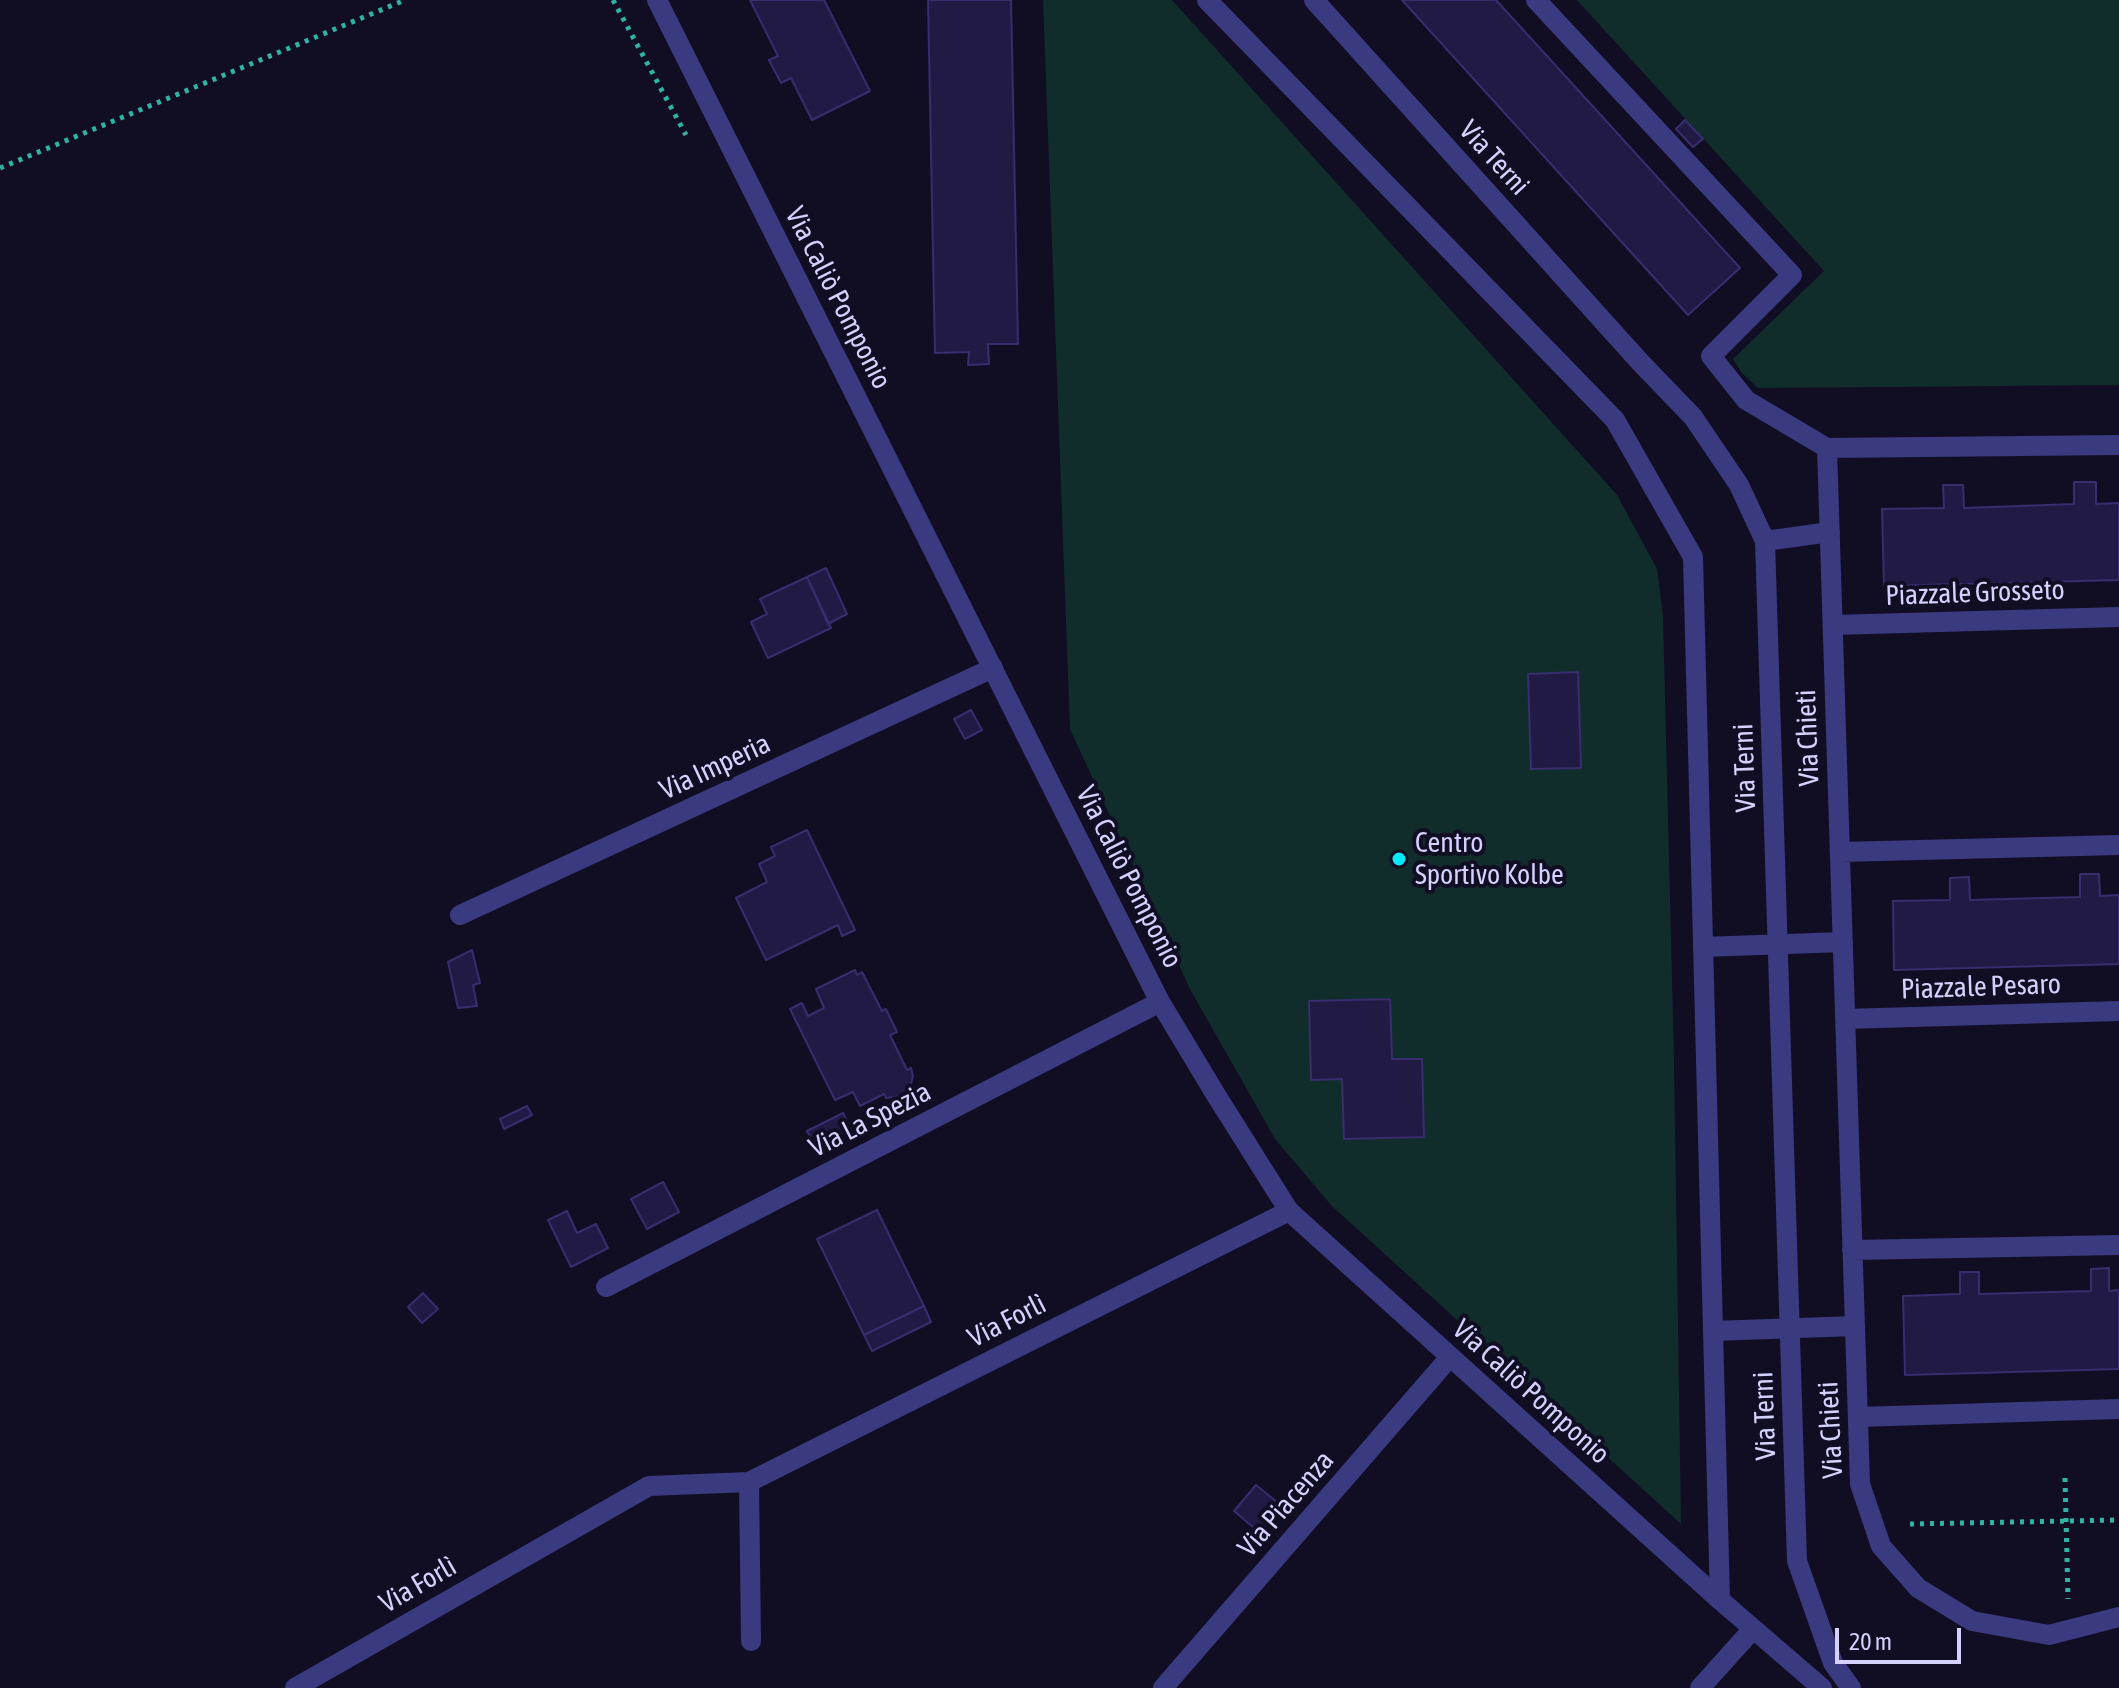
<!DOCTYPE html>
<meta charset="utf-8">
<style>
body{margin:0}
#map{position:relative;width:2119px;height:1688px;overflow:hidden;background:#110e23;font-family:"Asap Condensed",sans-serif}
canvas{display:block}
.scale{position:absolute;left:1835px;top:1628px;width:126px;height:36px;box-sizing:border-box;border:4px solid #d4d1fe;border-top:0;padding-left:10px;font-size:24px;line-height:28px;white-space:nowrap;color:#d4d1fe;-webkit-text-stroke:6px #110e23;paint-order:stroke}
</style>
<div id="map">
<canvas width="2119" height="1688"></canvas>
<div class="scale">20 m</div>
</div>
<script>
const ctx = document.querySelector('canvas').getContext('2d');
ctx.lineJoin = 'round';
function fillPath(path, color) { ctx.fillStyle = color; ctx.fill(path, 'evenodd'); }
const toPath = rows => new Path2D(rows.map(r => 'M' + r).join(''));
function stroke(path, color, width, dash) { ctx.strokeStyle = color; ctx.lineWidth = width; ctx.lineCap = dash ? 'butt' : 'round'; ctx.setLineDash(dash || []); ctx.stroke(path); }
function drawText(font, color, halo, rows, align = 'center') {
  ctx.font = font + ' "Asap Condensed",sans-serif'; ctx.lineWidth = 8; ctx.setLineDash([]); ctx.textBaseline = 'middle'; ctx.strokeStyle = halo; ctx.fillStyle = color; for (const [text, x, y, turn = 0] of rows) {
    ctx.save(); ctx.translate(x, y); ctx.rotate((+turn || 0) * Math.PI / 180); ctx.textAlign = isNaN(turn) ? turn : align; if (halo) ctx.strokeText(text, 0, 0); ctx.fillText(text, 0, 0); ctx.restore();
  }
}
fillPath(toPath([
 [1043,0,1172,0,1617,495,1657,569,1663,616,1674,1062,1681,1524,1332,1206,1275,1139,1190,989,1070,729],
 [1577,0,2119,0,2119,385,1758,388,1742,373,1733,359,1824,271]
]), '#112d2b');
const building = toPath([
 [750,0,824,0,870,91,812,120,791,78,781,83,769,60,778,56,750,0],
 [928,0,1011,0,1018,344,988,344,989,364,968,365,969,352,935,353,928,0],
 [1402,0,1496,0,1740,268,1688,315,1402,0],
 [1685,120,1703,139,1693,147,1676,129,1685,120],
 [2074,482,2096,482,2096,504,2119,503,2119,580,1884,586,1882,509,1944,508,1943,485,1963,485,1964,508,2074,504,2074,482],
 [826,568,847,614,828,624,807,577,826,568],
 [807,577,831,628,768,658,751,622,767,614,760,599,807,577],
 [1578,672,1581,768,1531,769,1528,674,1578,672],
 [971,710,982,730,965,739,954,719,971,710],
 [807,830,855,930,842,936,838,925,766,960,736,898,767,882,759,864,775,856,771,847,807,830],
 [2080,874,2099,874,2100,896,2119,895,2119,964,1894,970,1893,901,1950,900,1950,878,1969,877,1970,900,2080,897,2080,874],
 [472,950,480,983,473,985,477,1006,458,1008,448,962,472,950],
 [855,970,857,975,862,972,882,1011,886,1009,897,1032,890,1035,907,1070,911,1068,913,1076,911,1084,906,1092,896,1097,886,1098,884,1094,860,1106,853,1092,835,1100,790,1009,802,1003,808,1016,824,1008,816,989,855,970],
 [1390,999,1392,1059,1422,1059,1424,1137,1344,1139,1342,1079,1311,1080,1309,1001,1390,999],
 [527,1106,532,1115,504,1129,500,1119,527,1106],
 [843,1113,851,1130,815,1147,807,1131,843,1113],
 [663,1182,679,1212,647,1229,631,1199,663,1182],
 [877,1210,924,1306,864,1335,817,1239,877,1210],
 [567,1211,577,1233,596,1224,608,1248,571,1267,548,1220,567,1211],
 [2109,1268,2109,1291,2119,1290,2119,1369,1905,1375,1903,1296,1960,1294,1960,1272,1979,1272,1979,1294,2091,1291,2091,1269,2109,1268],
 [423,1293,438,1309,422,1323,408,1307,423,1293],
 [924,1306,931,1322,872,1351,864,1335,924,1306],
 [1256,1485,1283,1507,1260,1533,1234,1511,1256,1485]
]);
fillPath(building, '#211a44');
stroke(building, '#372d6f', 2);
stroke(toPath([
 [613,0,686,135],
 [0,168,405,0],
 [2065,1478,2068,1599],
 [1910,1524,2119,1520]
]), '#30b3a5', 5, [4, 6]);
stroke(toPath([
 [1207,0,1615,420,1693,557,1720,1600],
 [1314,0,1640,362,1693,417,1739,485,1765,541,1797,1561,1833,1663,1851,1688],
 [1536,0,1792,275,1711,356,1746,400,1827,448],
 [2119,445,1827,448,1860,1484,1881,1546,1918,1588,1972,1621,2049,1635,2119,1617],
 [1765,541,1830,532],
 [1833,625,2119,617],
 [1840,852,2119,845],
 [460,915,993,668],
 [1703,947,1843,942],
 [1845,1019,2119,1011],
 [1852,1250,2119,1245],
 [606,1287,1160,1002],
 [1713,1331,1855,1326],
 [1858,1417,2119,1409],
 [749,1482,751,1641],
 [295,1688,649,1486,749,1482,1289,1211],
 [1163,1688,1450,1357],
 [1700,1688,1753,1629]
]), '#3a3a81', 20);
stroke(toPath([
 [657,0,1160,1002,1216,1095,1289,1211,1720,1600,1822,1688]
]), '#3a3a81', 20);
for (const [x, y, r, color] of [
 [1399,859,8,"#03ebf8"]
]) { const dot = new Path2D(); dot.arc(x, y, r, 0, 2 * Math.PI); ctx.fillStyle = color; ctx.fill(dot); stroke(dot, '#110e23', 3); }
drawText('28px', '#d4d1fe', '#110e23', [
 ["Via Terni",1494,158,48],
 ["Via Caliò Pomponio",838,298,63],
 ["Piazzale Grosseto",1975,593,-2],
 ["Via Chieti",1808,738,-92],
 ["Via Imperia",715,767,-25],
 ["Via Terni",1745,768,-92],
 ["Via Caliò Pomponio",1129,877,63],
 ["Piazzale Pesaro",1981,987,-2],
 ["Via La Spezia",870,1120,-27],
 ["Via Forlì",1007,1321,-27],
 ["Via Caliò Pomponio",1531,1392,42],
 ["Via Terni",1765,1416,-92],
 ["Via Chieti",1831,1430,-93],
 ["Via Piacenza",1286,1504,-49],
 ["Via Forlì",418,1585,-30]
]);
drawText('28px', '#d4d1fe', '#110e23', [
 ["Centro",1415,843],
 ["Sportivo Kolbe",1415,875]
], 'left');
</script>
